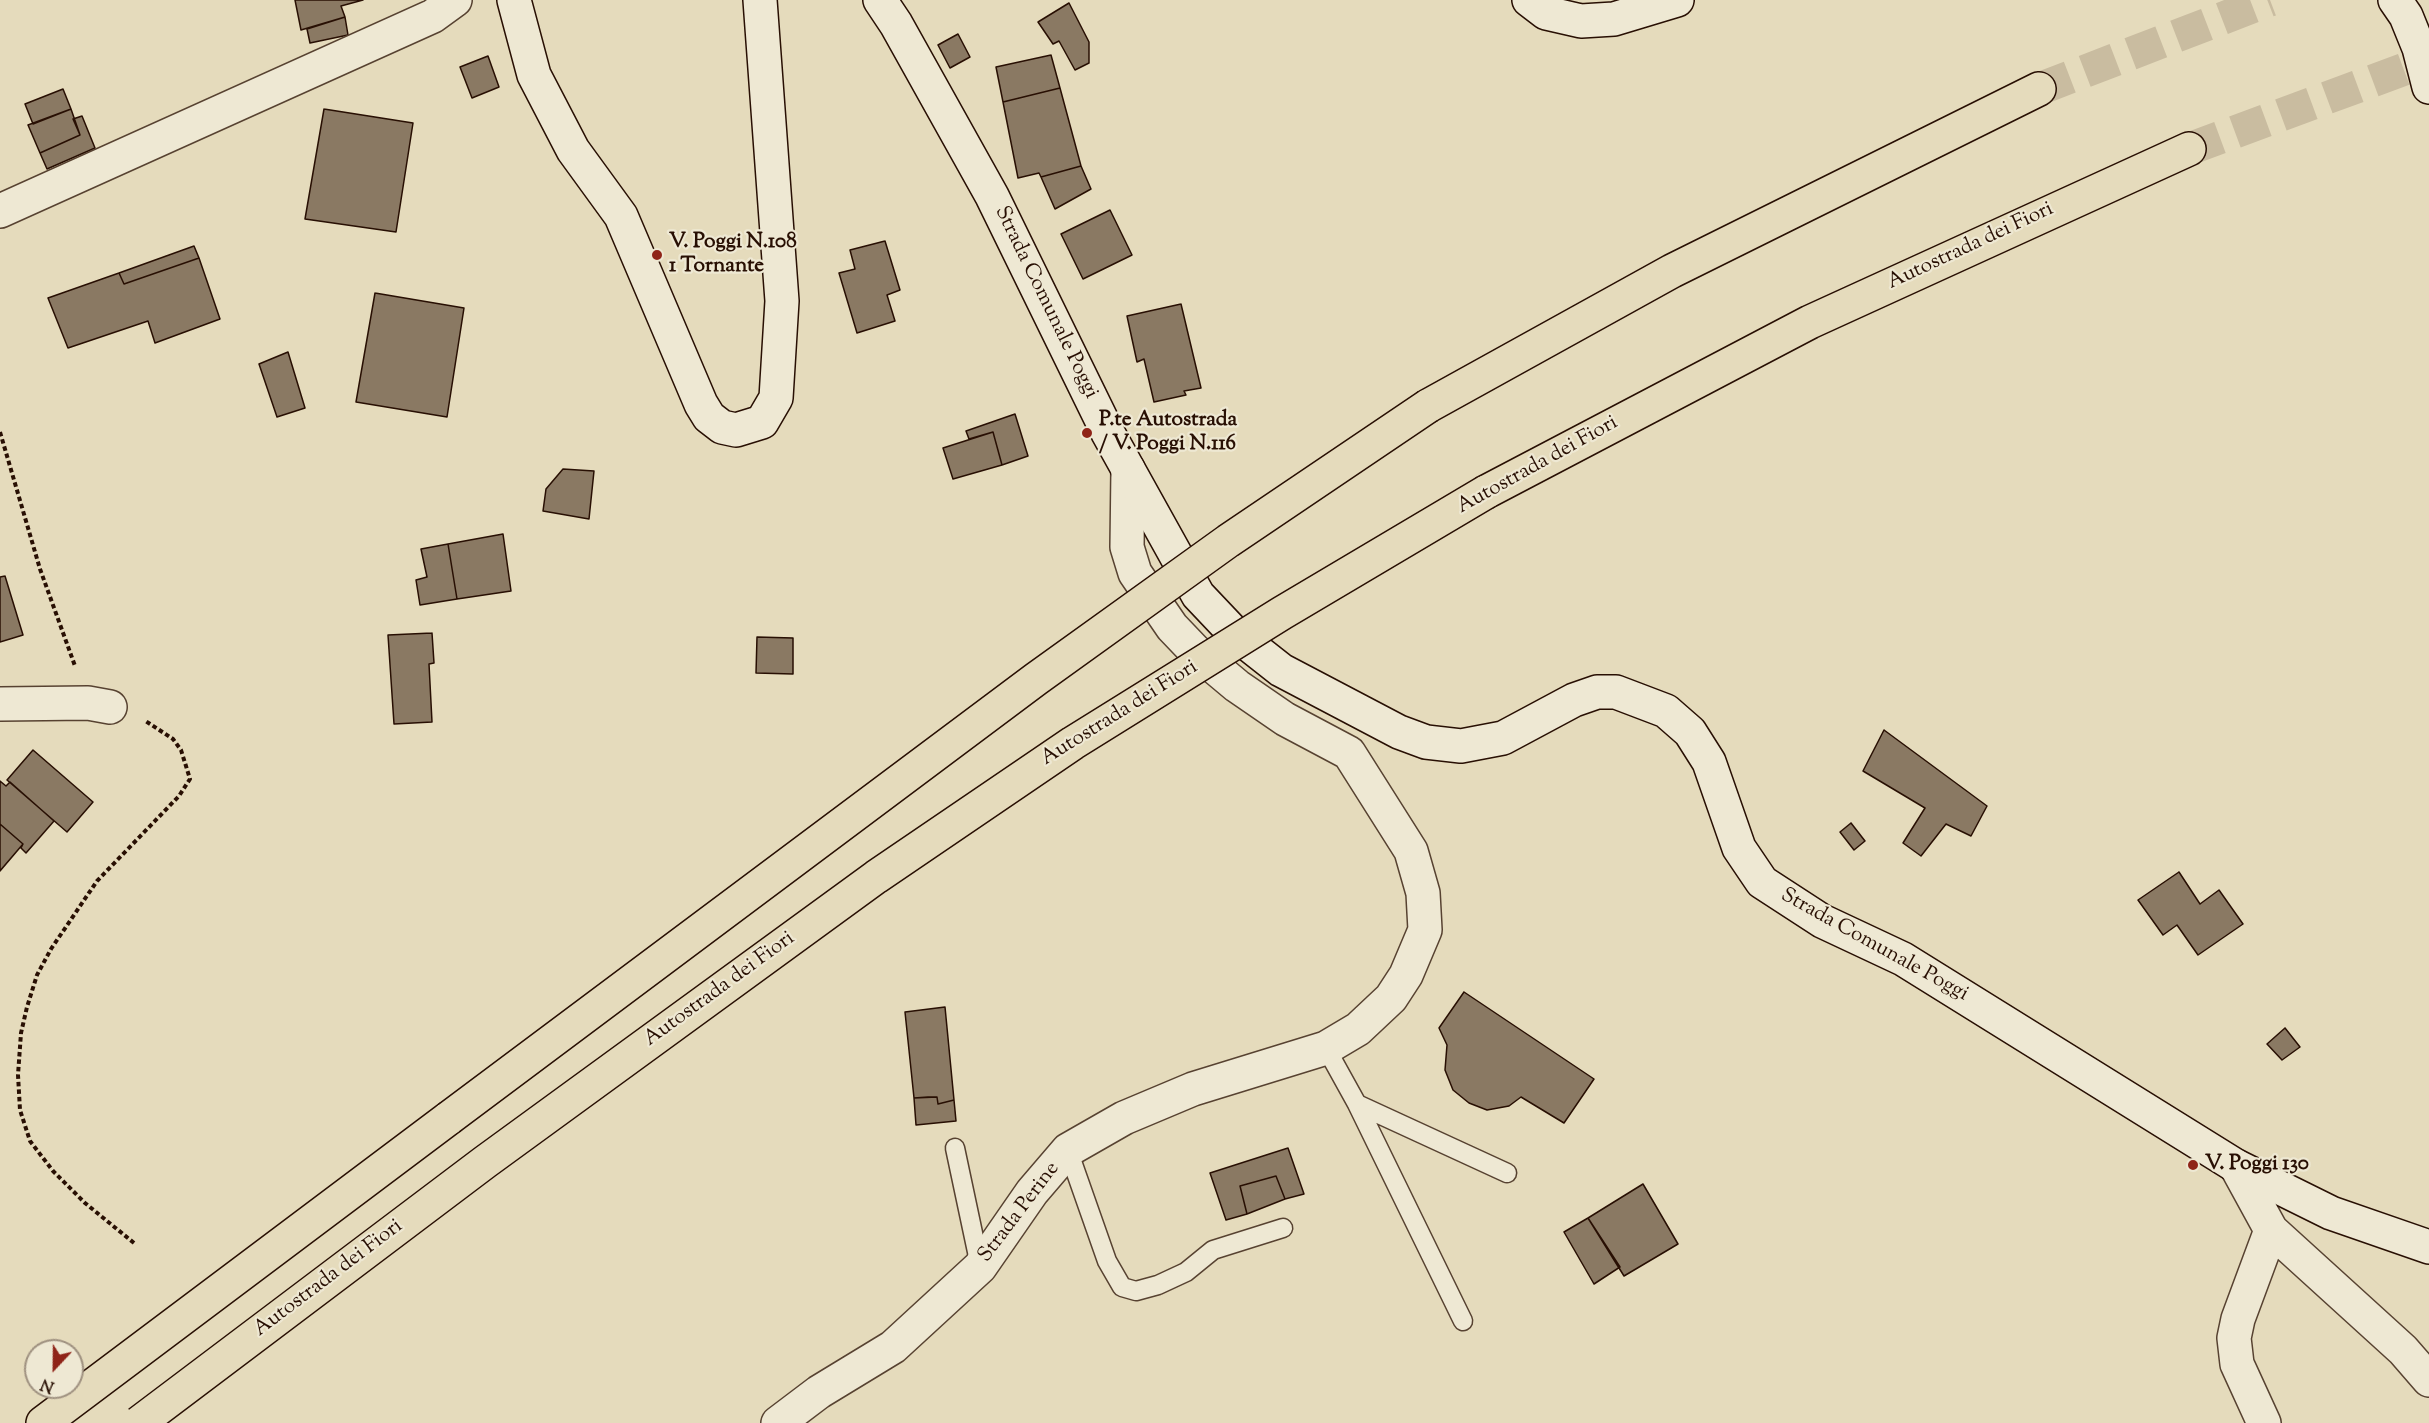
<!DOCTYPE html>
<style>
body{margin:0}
#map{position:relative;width:2429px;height:1423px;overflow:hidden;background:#e5dbbc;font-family:"Sorts Mill Goudy",serif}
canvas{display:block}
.north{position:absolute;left:24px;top:1339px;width:60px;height:60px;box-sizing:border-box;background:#eee8d3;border:2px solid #9f9180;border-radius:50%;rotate:202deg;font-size:16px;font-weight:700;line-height:24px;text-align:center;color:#280f03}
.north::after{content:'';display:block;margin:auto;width:21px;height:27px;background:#8f2418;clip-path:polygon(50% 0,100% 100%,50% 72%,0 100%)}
</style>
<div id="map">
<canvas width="2429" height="1423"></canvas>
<div class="north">N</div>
</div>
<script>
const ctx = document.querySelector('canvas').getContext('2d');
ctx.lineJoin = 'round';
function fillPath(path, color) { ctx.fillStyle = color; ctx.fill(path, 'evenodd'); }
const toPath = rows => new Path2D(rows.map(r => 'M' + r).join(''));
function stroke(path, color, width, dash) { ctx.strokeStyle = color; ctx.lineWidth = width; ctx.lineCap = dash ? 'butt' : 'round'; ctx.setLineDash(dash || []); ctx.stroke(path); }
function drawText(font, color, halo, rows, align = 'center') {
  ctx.font = font + ' "Sorts Mill Goudy",serif'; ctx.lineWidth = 4.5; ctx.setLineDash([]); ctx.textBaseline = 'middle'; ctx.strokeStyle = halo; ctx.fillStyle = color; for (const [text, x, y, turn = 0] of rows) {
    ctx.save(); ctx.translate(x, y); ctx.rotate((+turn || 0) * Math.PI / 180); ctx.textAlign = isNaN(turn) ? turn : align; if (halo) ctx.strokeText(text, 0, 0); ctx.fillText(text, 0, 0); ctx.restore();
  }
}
const building = toPath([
 [295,0,363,0,341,6,345,17,301,30,295,0],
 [1069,3,1089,42,1089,63,1075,70,1059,41,1053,44,1038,22,1069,3],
 [345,17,348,35,310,43,307,29,345,17],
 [958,34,970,57,950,68,938,45,958,34],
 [1051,55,1060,88,1003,102,996,67,1051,55],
 [488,56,499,87,472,98,460,67,488,56],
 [1060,88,1081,166,1041,177,1039,173,1018,178,1003,102,1060,88],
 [63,89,71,109,33,124,25,104,63,89],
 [71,109,80,135,40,153,28,125,71,109],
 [324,109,413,123,396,232,305,219,324,109],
 [82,116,95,148,47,169,40,153,80,135,73,119,82,116],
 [1081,166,1091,189,1055,209,1041,177,1081,166],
 [1110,210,1132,255,1083,279,1061,234,1110,210],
 [885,241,900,290,887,295,895,321,857,333,839,273,855,269,850,250,885,241],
 [194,246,199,258,124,284,119,273,194,246],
 [199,258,220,319,155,343,148,321,68,348,48,298,119,273,124,284,199,258],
 [375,293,464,308,447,417,356,402,375,293],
 [1181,304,1201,388,1184,391,1186,395,1154,402,1144,359,1137,362,1127,316,1181,304],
 [288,352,305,408,277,417,259,364,288,352],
 [1015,414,1028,456,1002,465,993,432,969,439,966,431,1015,414],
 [993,432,1002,465,953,479,943,448,993,432],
 [563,469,594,471,589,519,543,511,546,489,563,469],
 [503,534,511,591,457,599,448,544,503,534],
 [448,544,457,599,420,605,416,580,427,577,421,549,448,544],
 [5,576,23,635,0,642,0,577,5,576],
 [432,633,434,663,429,664,432,722,394,724,388,635,432,633],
 [757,637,793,638,793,674,756,673,757,637],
 [1884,730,1987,806,1971,836,1946,824,1921,856,1903,843,1925,808,1863,771,1884,730],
 [33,750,93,802,67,832,7,780,33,750],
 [0,781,6,786,10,782,54,821,26,853,21,848,23,844,0,824,0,781],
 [1851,823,1865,841,1854,850,1840,832,1851,823],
 [0,824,23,844,0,871,0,824],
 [2179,872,2200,904,2219,890,2243,924,2198,955,2177,925,2163,935,2138,900,2179,872],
 [1464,992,1594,1079,1564,1123,1521,1097,1509,1106,1487,1110,1469,1103,1453,1090,1445,1070,1447,1045,1439,1028,1464,992],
 [945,1007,954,1100,938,1104,937,1097,914,1098,905,1012,945,1007],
 [2285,1028,2300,1047,2282,1060,2267,1044,2285,1028],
 [928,1097,937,1097,938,1104,954,1100,956,1121,916,1125,914,1098,928,1097],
 [1288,1148,1304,1194,1285,1199,1276,1176,1240,1186,1247,1214,1226,1220,1210,1173,1288,1148],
 [1276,1176,1285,1199,1247,1214,1240,1186,1276,1176],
 [1643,1184,1678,1244,1624,1276,1588,1218,1643,1184],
 [1588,1218,1620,1267,1594,1284,1564,1232,1588,1218]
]);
fillPath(building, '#8a7963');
stroke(building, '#280f03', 1.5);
stroke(toPath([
 [2039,89,2270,0],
 [2189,149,2429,60]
]), '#c9bca0', 33, [33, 16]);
const lane = toPath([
 [1326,1048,1357,1104,1463,1321],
 [1357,1104,1507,1173],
 [955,1148,980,1266],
 [1068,1150,1107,1261,1122,1287,1136,1291,1158,1285,1186,1272,1213,1250,1283,1228]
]);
const street = toPath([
 [0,211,433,16,455,0],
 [0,704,88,703,110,707],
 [2236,1166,2271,1230,2403,1350,2429,1380],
 [778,1423,819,1392,893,1347,980,1267,1032,1192,1068,1150,1124,1118,1193,1089,1326,1048,1358,1029,1391,998,1406,975,1425,930,1423,893,1411,851,1349,753,1285,719,1237,686,1194,650,1172,627,1135,573,1127,547,1128,469],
 [2264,1423,2237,1364,2234,1338,2238,1319,2271,1230]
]);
const secondary = toPath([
 [514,0,534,75,573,150,621,216,701,404,709,417,722,427,736,430,762,422,776,398,782,301,760,0],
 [880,0,896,24,992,196,1108,433,1198,595,1234,633,1281,670,1399,732,1426,742,1461,746,1503,738,1574,700,1597,692,1616,692,1666,711,1690,732,1709,762,1739,848,1762,882,1822,921,1903,959,2236,1166,2331,1213,2429,1247],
 [1529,0,1546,13,1581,21,1614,19,1677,0],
 [2395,0,2406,16,2419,48,2429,87]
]);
const highway = toPath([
 [1428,406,1672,271,2039,89],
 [1486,492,1810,322,2189,149],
 [43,1423,449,1118]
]);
stroke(lane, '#574231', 21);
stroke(street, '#574231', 36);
stroke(secondary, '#280f03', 36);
stroke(highway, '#280f03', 36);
stroke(toPath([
 [0,432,40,569,75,666],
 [134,1243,85,1203,53,1171,30,1141,20,1110,18,1075,21,1033,27,1007,37,975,51,949,97,881,179,796,190,779,181,750,173,739,144,720]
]), '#280f03', 4, [4.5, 3]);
stroke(lane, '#eee8d3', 18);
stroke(street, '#eee8d3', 33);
stroke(secondary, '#eee8d3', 33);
stroke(highway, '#e5dbbc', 33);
const highwayBridge = toPath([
 [449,1118,1036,679,1228,541,1428,406],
 [139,1423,485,1162,876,877,1073,743,1282,613,1486,492]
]);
stroke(highwayBridge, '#280f03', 36, []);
stroke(highwayBridge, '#e5dbbc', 33);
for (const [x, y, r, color] of [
 [657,255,6,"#8f2418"],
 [1087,433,6,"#8f2418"],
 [2193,1165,6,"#8f2418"]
]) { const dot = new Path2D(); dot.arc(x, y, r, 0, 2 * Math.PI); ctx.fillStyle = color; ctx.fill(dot); stroke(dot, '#eee8d3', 2); }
drawText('bold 21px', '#280f03', '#eee8d3', [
 ["V. Poggi N.108",669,243],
 ["1 Tornante",669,267],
 ["P.te Autostrada",1099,421],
 ["/ V. Poggi N.116",1099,445],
 ["V. Poggi 130",2205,1165]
], 'left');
drawText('21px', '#280f03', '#eee8d3', [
 ["Autostrada dei Fiori",1971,247,-25],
 ["Strada Comunale Poggi",1045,303,64],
 ["Autostrada dei Fiori",1538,466,-29],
 ["Autostrada dei Fiori",1120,714,-32],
 ["Strada Comunale Poggi",1874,946,29],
 ["Autostrada dei Fiori",720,990,-36],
 ["Strada Perine",1020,1213,-53],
 ["Autostrada dei Fiori",329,1279,-37]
]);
</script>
